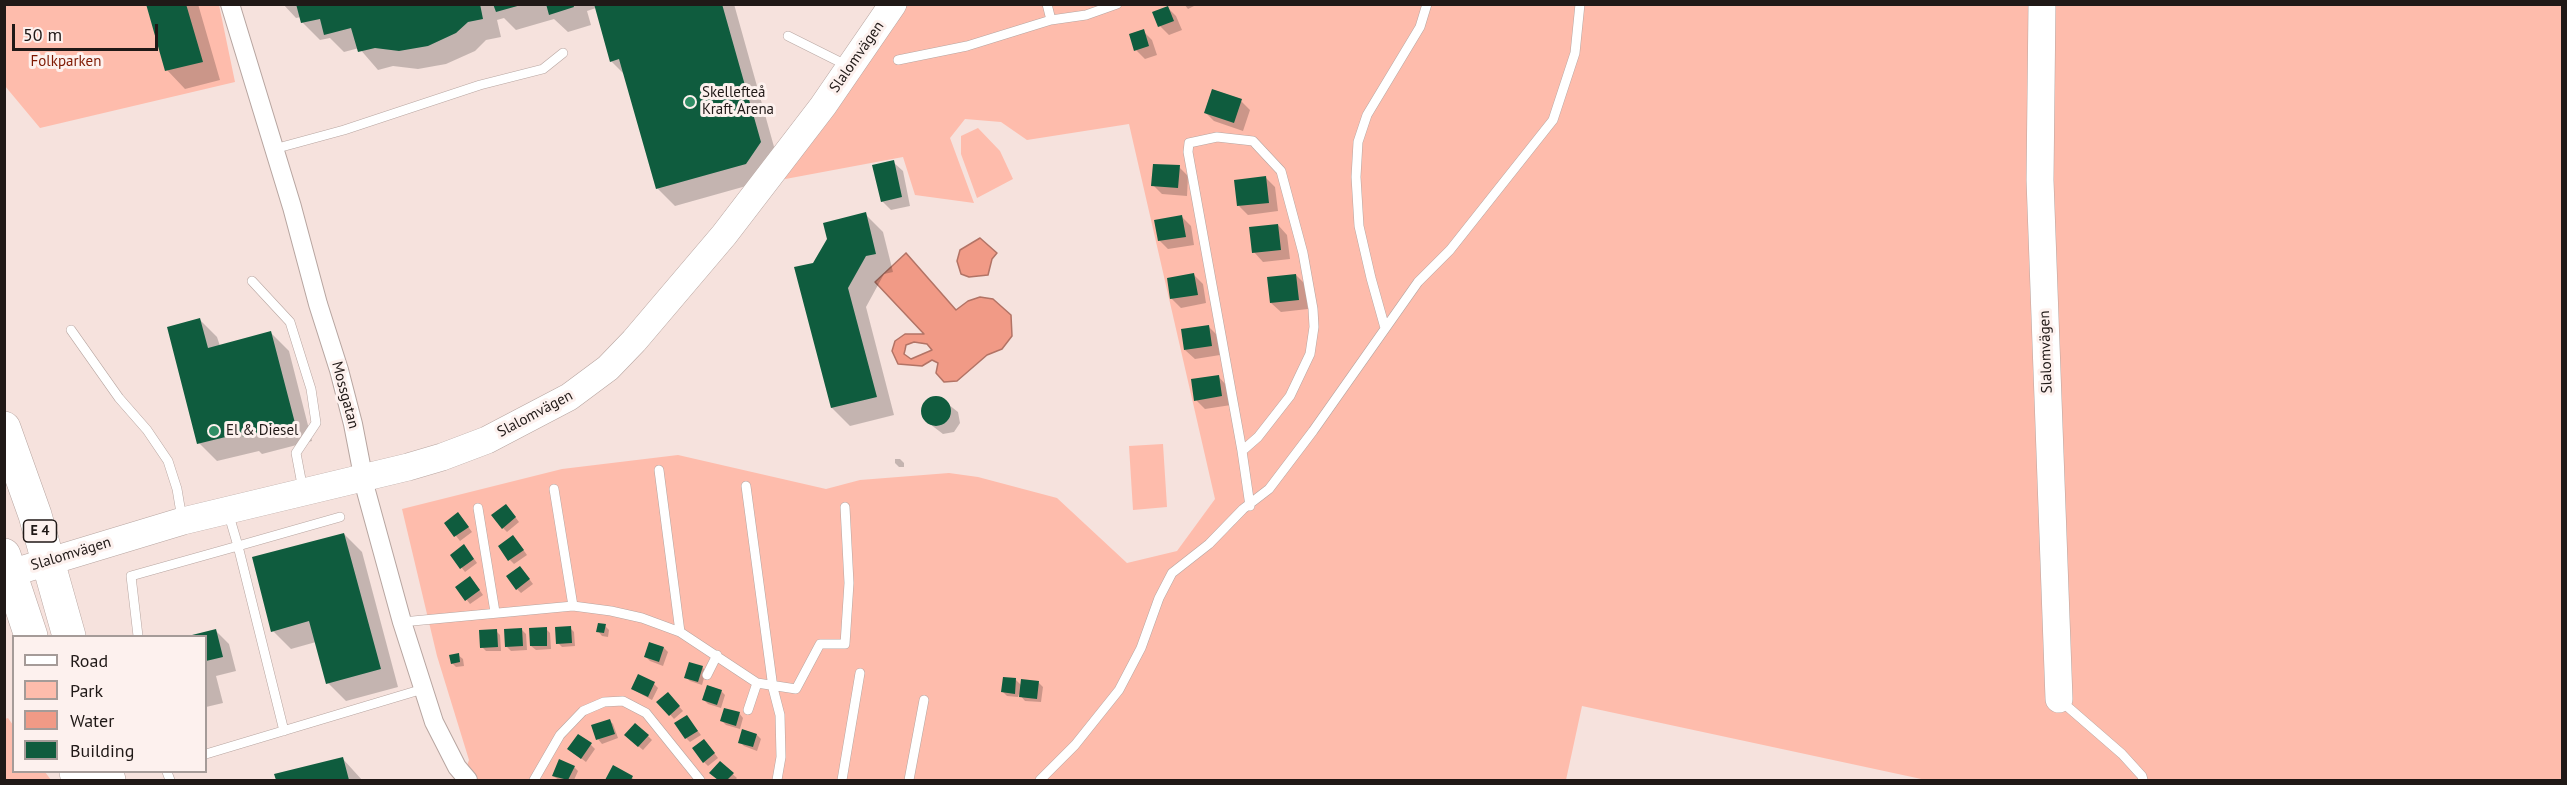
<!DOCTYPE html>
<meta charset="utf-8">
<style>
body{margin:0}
#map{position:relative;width:2567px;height:785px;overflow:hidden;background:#f6e2dd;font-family:"PT Sans",sans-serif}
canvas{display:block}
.frame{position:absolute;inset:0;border:6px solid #201917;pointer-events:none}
.legend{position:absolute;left:12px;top:635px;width:195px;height:138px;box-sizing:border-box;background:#fdf1ee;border:2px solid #a59b98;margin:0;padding:8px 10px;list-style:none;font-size:18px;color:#201917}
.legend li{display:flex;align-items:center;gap:12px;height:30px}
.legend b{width:30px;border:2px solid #a59b98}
.scale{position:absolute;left:12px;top:24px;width:146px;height:27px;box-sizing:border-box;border:3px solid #201917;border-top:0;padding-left:8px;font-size:18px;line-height:21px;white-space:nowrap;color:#201917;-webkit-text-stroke:4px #fdf1ee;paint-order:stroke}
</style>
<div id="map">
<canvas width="2567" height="785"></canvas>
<div class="frame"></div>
<ul class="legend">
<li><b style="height:8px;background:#fff"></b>Road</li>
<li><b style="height:16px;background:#febcac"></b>Park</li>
<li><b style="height:16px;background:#f19a86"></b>Water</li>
<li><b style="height:16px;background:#0f5c3e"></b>Building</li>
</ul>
<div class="scale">50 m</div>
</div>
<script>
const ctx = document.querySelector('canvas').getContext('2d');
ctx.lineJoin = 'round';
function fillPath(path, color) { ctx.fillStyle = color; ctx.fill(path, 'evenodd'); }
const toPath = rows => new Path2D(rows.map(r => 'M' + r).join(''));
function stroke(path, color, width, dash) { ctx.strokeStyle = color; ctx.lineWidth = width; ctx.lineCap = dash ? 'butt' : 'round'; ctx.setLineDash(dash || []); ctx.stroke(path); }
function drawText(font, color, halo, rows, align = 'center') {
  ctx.font = font + ' "PT Sans",sans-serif'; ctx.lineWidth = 6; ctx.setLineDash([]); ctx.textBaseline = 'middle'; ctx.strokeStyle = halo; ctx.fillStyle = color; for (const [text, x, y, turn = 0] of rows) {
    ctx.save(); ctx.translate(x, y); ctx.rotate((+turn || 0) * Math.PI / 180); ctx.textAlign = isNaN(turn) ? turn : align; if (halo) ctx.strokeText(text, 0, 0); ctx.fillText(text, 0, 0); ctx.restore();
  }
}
fillPath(toPath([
 [4,5,219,5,235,82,40,128,5,86],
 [893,5,2562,5,2562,780,1926,780,1582,706,1566,780,462,780,469,760,437,656,402,509,562,469,678,455,826,489,860,480,949,473,978,477,1057,498,1127,563,1177,551,1215,499,1129,124,1027,140,1001,122,965,119,950,138,974,203,915,195,903,157,764,183],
 [978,128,1000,151,1013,179,977,198,961,154,961,136],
 [1163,444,1167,507,1133,510,1129,446],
 [8,718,13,725,14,772,45,772,51,780,5,780,5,719]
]), '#febcac');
const water = toPath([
 [980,238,997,253,992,259,988,275,969,277,961,274,957,261,960,250,980,238],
 [906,253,956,310,968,301,980,297,993,299,1011,315,1012,336,1002,349,987,355,957,381,944,382,936,373,938,363,932,360,922,366,898,364,892,351,895,341,905,334,924,334,875,282,906,253],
 [914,342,927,344,932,350,911,359,904,354,905,350,906,345,914,342]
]);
fillPath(water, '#f19a86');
stroke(water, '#b27365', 1.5);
fillPath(toPath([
 [147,4,198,4,220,80,185,89,167,70],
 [283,4,734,4,778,161,764,181,675,206,657,188,626,76,611,61,596,8,587,11,591,25,568,32,554,19,516,30,504,18,497,20,501,37,486,40,475,51,446,64,418,69,393,66,378,70,359,48,344,52,330,38,320,40,302,22,301,17,296,18],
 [1184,4,1198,4,1188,9],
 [1167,7,1176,16,1182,30,1169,35,1160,26],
 [1143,31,1152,40,1157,55,1145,59,1136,50],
 [1241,101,1250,110,1243,131,1214,121,1205,112],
 [893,162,903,171,910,206,891,210,882,201],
 [1179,167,1188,176,1187,196,1162,194,1153,185],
 [1266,178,1275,187,1278,211,1248,215,1239,206],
 [865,214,883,232,893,272,884,274,866,307,894,415,850,426,832,408,814,264],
 [1182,217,1191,226,1194,245,1168,249,1159,240],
 [1278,225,1287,235,1290,259,1263,262,1254,252],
 [1194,275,1203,284,1206,303,1181,308,1171,298],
 [1296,275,1305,284,1308,309,1281,312,1271,303],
 [199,319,217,337,220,346,271,333,289,351,312,441,262,454,259,451,217,461,199,443],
 [1208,326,1217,335,1220,355,1195,359,1185,350],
 [1218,376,1227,386,1231,405,1205,409,1196,400],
 [939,397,958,412,960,423,954,432,943,434,926,421,922,408,927,400],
 [895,459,900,459,904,463,904,467,899,467,895,463],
 [510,510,519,522,507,532,503,528],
 [462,518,472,532,460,541,446,523],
 [344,534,362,552,398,687,346,701,328,683,316,642,291,649,273,631],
 [517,541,527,555,514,564,510,560],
 [468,550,477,563,465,572,452,555],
 [524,572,533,584,521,593,517,589],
 [474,582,483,595,470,604,457,587],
 [605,626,609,630,608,637,602,636,598,631],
 [570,628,574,632,575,646,562,647,558,643],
 [521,629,526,634,527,650,511,651,507,647],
 [546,629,550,633,551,649,536,650,531,646],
 [215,630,229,644,236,671,216,676,223,703,206,707,206,636,192,636],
 [496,631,500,635,501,651,486,651,482,647],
 [650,644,664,648,668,652,663,666,650,661,646,657],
 [458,655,463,659,464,666,456,667,452,663],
 [702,667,706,671,702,685,690,681,686,677],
 [1016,680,1022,686,1038,682,1043,687,1041,702,1025,701,1019,694,1018,697,1007,696,1003,692],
 [654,684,658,688,652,700,632,689],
 [721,691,725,695,721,708,708,704,704,700],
 [668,694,683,711,674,719,659,702],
 [739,713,743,718,740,729,726,725,722,721],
 [687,717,701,735,690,742,686,738],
 [609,720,613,724,618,738,602,744,598,739],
 [757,735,761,739,757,751,744,746,740,742],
 [648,736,652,740,643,750,630,739],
 [591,745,595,749,586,762,569,749],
 [708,745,718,758,708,766,704,762],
 [343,759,362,780,277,780,276,775],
 [720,763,737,778,735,780,720,780,711,773],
 [574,767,578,771,574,780,559,780,553,776],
 [613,768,632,778,635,780,607,780]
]), '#0003');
fillPath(toPath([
 [146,4,186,4,203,62,165,71],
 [296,4,480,4,483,19,468,22,456,33,428,46,399,51,375,48,358,52,351,28,324,35,320,19,301,23],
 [493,4,521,4,521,5,496,12],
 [546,4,573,4,574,7,549,15],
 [594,4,722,4,761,142,746,164,656,189,619,59,610,62],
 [1168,6,1174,21,1158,27,1152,12],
 [1144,29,1149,46,1134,51,1129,34],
 [1212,89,1242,99,1234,123,1204,113],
 [894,160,902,197,881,202,872,165],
 [1153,164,1180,165,1178,188,1151,186],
 [1266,176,1269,203,1237,206,1234,180],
 [866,212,876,254,866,256,848,288,877,397,831,408,794,267,813,263,827,239,823,223],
 [1182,215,1186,237,1158,241,1154,220],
 [1278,224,1281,250,1252,253,1249,227],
 [1194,273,1198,295,1170,299,1167,278],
 [1296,274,1299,300,1270,303,1267,277],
 [200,318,208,348,271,331,295,423,243,437,242,433,197,444,167,327],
 [1209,325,1212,346,1184,350,1181,329],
 [1219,375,1222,396,1194,401,1191,379],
 '921 411a15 15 0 1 1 30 0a15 15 0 1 1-30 0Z',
 [506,504,516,517,502,529,491,515],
 [458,512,469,527,454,537,444,523],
 [344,533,381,669,326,684,309,621,271,632,252,557],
 [513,535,524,550,508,561,498,546],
 [464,544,474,559,460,569,450,555],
 [520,566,530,579,516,590,506,576],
 [470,576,480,590,465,601,455,587],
 [598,623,606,624,604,633,596,632],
 [571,626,572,643,556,644,555,627],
 [547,627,547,646,530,646,529,628],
 [522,628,523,646,505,647,504,629],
 [216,629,223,657,206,661,206,636,188,636],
 [497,629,498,647,480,648,479,630],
 [649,642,664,647,659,662,644,657],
 [459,653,460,662,451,664,449,655],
 [689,662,703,666,698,682,684,678],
 [638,674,655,682,648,697,631,689],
 [1003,677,1016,678,1015,694,1001,692],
 [1021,679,1039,681,1037,699,1019,697],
 [707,685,722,690,717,705,702,700],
 [668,692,680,706,669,716,656,702],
 [724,708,740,712,736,726,720,721],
 [687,715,698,731,685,739,674,723],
 [610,719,615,734,596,740,591,725],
 [635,723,649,735,638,747,624,735],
 [742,729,757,734,753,747,738,743],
 [578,734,592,743,581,759,567,749],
 [704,739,715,753,703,763,692,748],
 [343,757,349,780,276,780,274,774],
 [559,759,575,766,568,780,552,776],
 [720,761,734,773,727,780,718,780,709,773],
 [613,765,633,776,631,780,605,780]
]), '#0f5c3e');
const lane = toPath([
 [1047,4,1051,20],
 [788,36,848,66],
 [898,60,967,46,1051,20,1086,15,1117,4],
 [274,149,344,130,480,85,543,69,563,53],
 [252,281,290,322,311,389,316,423,296,453,303,490],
 [1385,328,1371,278,1359,226,1356,177,1358,142,1367,115,1420,27,1427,4],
 [71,330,119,398,147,430,168,461,177,489,182,519],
 [1242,451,1188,152,1189,143,1217,137,1253,141,1281,171,1303,253,1313,309,1314,327,1310,354,1290,396,1258,437,1242,451,1250,506],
 [659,470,680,632],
 [746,486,773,688,780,715,781,757,777,780],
 [554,489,573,606],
 [478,508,495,612],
 [228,512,238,546,340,517],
 [402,622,573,606,611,611,642,618,680,632,757,683,796,689,820,644,845,644,849,583,845,507],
 [138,636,131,576,238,546,284,731],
 [707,675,717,655],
 [2061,701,2122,754,2142,776,2143,780],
 [748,710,757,683],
 [206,754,423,689],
 [167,772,170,780],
 [534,780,560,735,583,711,604,702,623,701,646,713,700,780],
 [842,780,860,673],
 [909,780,924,700],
 [1040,780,1075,745,1119,690,1141,648,1159,598,1172,573,1209,544,1243,509,1269,489,1313,431,1418,282,1450,250,1553,120,1575,53,1580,4]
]);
const street = toPath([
 [230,4,292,207,318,304,339,370,353,424,366,491,402,622,434,722,457,767,468,780]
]);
const secondary = toPath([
 [2042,4,2040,180,2059,699],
 [11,573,183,521,408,467,442,457,487,440,569,397,608,368,634,341,724,235,823,106,893,4]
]);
const highway = toPath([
 [4,428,35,515,69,636],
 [4,555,31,636],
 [76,772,78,780],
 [106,772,109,780]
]);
stroke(lane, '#b7a5a0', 10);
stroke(street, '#b7a5a0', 20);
stroke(secondary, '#b7a5a0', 28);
stroke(highway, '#b7a5a0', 34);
stroke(lane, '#fff', 9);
stroke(street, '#fff', 18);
stroke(secondary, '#fff', 27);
stroke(highway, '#fff', 33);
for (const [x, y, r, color] of [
 [690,102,6,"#308d65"],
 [214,431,6,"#308d65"]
]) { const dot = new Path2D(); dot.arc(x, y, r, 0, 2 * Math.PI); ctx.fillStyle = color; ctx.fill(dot); stroke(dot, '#fdf1ee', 2); }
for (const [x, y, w] of [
 [40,531,33]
]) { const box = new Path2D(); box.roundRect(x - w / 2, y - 11, w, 22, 4.5); ctx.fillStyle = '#fdf1ee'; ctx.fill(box); stroke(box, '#201917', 1.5); }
drawText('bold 14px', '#201917', null, [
 ["E 4",40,531]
]);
drawText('15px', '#201917', '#fdf1ee', [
 ["Slalomvägen",857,57,-55],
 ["Slalomvägen",2046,352,-92],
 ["Mossgatan",345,395,75],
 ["Slalomvägen",535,414,-28],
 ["Slalomvägen",71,554,-17]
]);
drawText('15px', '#7f1a03', '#fdf1ee', [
 ["Folkparken",66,62]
]);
drawText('15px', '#201917', '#fdf1ee', [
 ["Skellefteå",702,93],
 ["Kraft Arena",702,110],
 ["El & Diesel",226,431]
], 'left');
</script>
